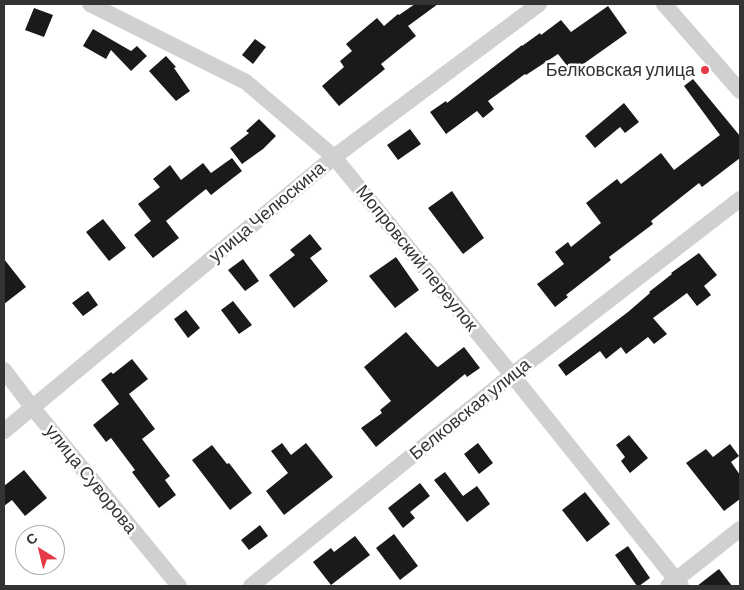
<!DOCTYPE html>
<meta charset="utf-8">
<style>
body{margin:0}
#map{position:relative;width:744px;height:590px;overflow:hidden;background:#fff;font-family:Barlow,sans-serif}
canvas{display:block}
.frame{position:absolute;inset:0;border:5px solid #333;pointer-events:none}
.north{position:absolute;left:15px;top:525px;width:50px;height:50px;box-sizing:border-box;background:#fff;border:1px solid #adadad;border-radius:50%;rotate:324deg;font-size:14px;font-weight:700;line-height:20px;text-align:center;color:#333}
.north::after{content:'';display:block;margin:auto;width:18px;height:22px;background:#e63946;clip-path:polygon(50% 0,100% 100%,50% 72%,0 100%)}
</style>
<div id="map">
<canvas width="744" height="590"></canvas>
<div class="frame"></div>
<div class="north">С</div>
</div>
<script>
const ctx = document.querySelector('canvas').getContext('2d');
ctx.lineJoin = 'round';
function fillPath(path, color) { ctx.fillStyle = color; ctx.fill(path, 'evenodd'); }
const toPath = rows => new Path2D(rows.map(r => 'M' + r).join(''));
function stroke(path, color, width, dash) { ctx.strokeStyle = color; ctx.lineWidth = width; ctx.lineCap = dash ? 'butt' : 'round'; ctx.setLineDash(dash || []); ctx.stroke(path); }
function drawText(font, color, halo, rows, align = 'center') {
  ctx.font = font + ' Barlow,sans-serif'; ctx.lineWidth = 5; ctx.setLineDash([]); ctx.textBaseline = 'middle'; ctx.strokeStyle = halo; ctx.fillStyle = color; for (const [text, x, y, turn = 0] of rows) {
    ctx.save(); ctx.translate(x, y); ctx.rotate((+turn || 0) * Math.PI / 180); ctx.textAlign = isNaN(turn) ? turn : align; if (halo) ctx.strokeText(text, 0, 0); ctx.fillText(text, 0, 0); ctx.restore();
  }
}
fillPath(toPath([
 [415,4,438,4,408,26,416,36,381,64,385,69,339,106,322,86,344,67,340,61,352,51,346,44,377,18,384,26,398,14,399,15],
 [608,6,627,33,572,72,558,54,526,75,525,74,488,101,494,109,483,118,477,111,446,134,430,112,446,101,447,103,522,45,522,46,540,33,541,35,561,20,571,32],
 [34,8,53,15,44,37,25,30],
 [93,29,131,51,137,46,147,56,131,71,111,50,106,59,83,46],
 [255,39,266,47,253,64,242,55],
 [166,56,176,67,174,68,190,91,176,101,149,71],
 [693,79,740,136,740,158,702,187,699,183,651,221,653,224,609,257,611,260,566,295,568,297,555,307,537,284,564,264,555,252,568,242,571,247,601,223,586,203,617,179,621,184,661,153,674,170,720,135,684,86],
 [624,103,639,122,625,133,620,127,595,148,585,136],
 [259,119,276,136,263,149,242,164,230,148,249,133,246,131],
 [410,129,421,144,398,160,387,145],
 [232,158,242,171,211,195,206,189,166,221,179,238,153,258,134,235,151,221,138,204,160,187,153,179,170,165,181,180,203,163,211,173],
 [452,191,484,238,463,254,428,208],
 [103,219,126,248,109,261,86,232],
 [310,234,322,249,310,258,328,281,294,308,269,275,295,255,290,250],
 [699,253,717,275,704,286,711,295,697,306,687,293,653,318,667,334,654,344,648,337,626,354,621,347,606,359,600,351,566,376,558,365,628,312,650,293,649,292,672,274,671,273],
 [396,257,419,290,395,308,369,276],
 [4,259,26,287,4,304],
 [243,259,259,281,245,291,228,270],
 [88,291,98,305,83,316,72,303],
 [233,301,252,325,239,334,221,310],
 [186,310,200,328,188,338,174,319],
 [406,332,436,366,438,367,464,347,480,368,467,377,465,374,376,447,361,428,382,413,380,410,391,401,364,367],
 [132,359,148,379,129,394,155,429,142,439,170,476,165,480,176,495,159,508,132,472,135,470,111,438,106,442,93,425,119,404,101,380,111,372,113,374],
 [629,435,648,458,630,473,621,461,625,457,616,445],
 [282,443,291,455,306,443,333,477,284,515,266,491,288,473,271,451],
 [478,443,493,463,479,474,464,454],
 [730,444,739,456,731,462,740,475,740,499,724,511,686,463,706,449,713,457],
 [212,445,227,464,229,463,252,493,230,510,192,460],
 [24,470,47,498,25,516,12,500,4,506,4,486],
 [445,472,463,496,477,486,490,504,467,522,434,480],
 [420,483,430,496,410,512,415,518,403,528,388,508],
 [585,492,610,524,587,542,562,510],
 [260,525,268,536,249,550,241,540],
 [394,534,418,566,400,580,376,548],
 [355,536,370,555,331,585,313,562,331,548,334,552],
 [628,546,650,578,639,586,637,586,615,555],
 [719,569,732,586,697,586]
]), '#1a1a1a');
stroke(toPath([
 [90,4,246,82,334,157,512,375,681,586],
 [664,4,740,91],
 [4,370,32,407,179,586],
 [4,431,334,157,539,4],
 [251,586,512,375,740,199],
 [668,586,740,529]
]), '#d0d0d0', 16);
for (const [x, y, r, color] of [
 [705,70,5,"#e63946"]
]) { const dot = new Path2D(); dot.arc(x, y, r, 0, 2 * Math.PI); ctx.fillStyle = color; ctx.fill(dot); stroke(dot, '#fff', 2); }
drawText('18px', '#333', '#fff', [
 ["Белковская улица",695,70]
], 'right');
drawText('18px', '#333', '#fff', [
 ["улица Челюскина",267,212,-40],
 ["Мопровский переулок",417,258,51],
 ["Белковская улица",470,409,-39],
 ["улица Суворова",91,479,51]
]);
</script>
